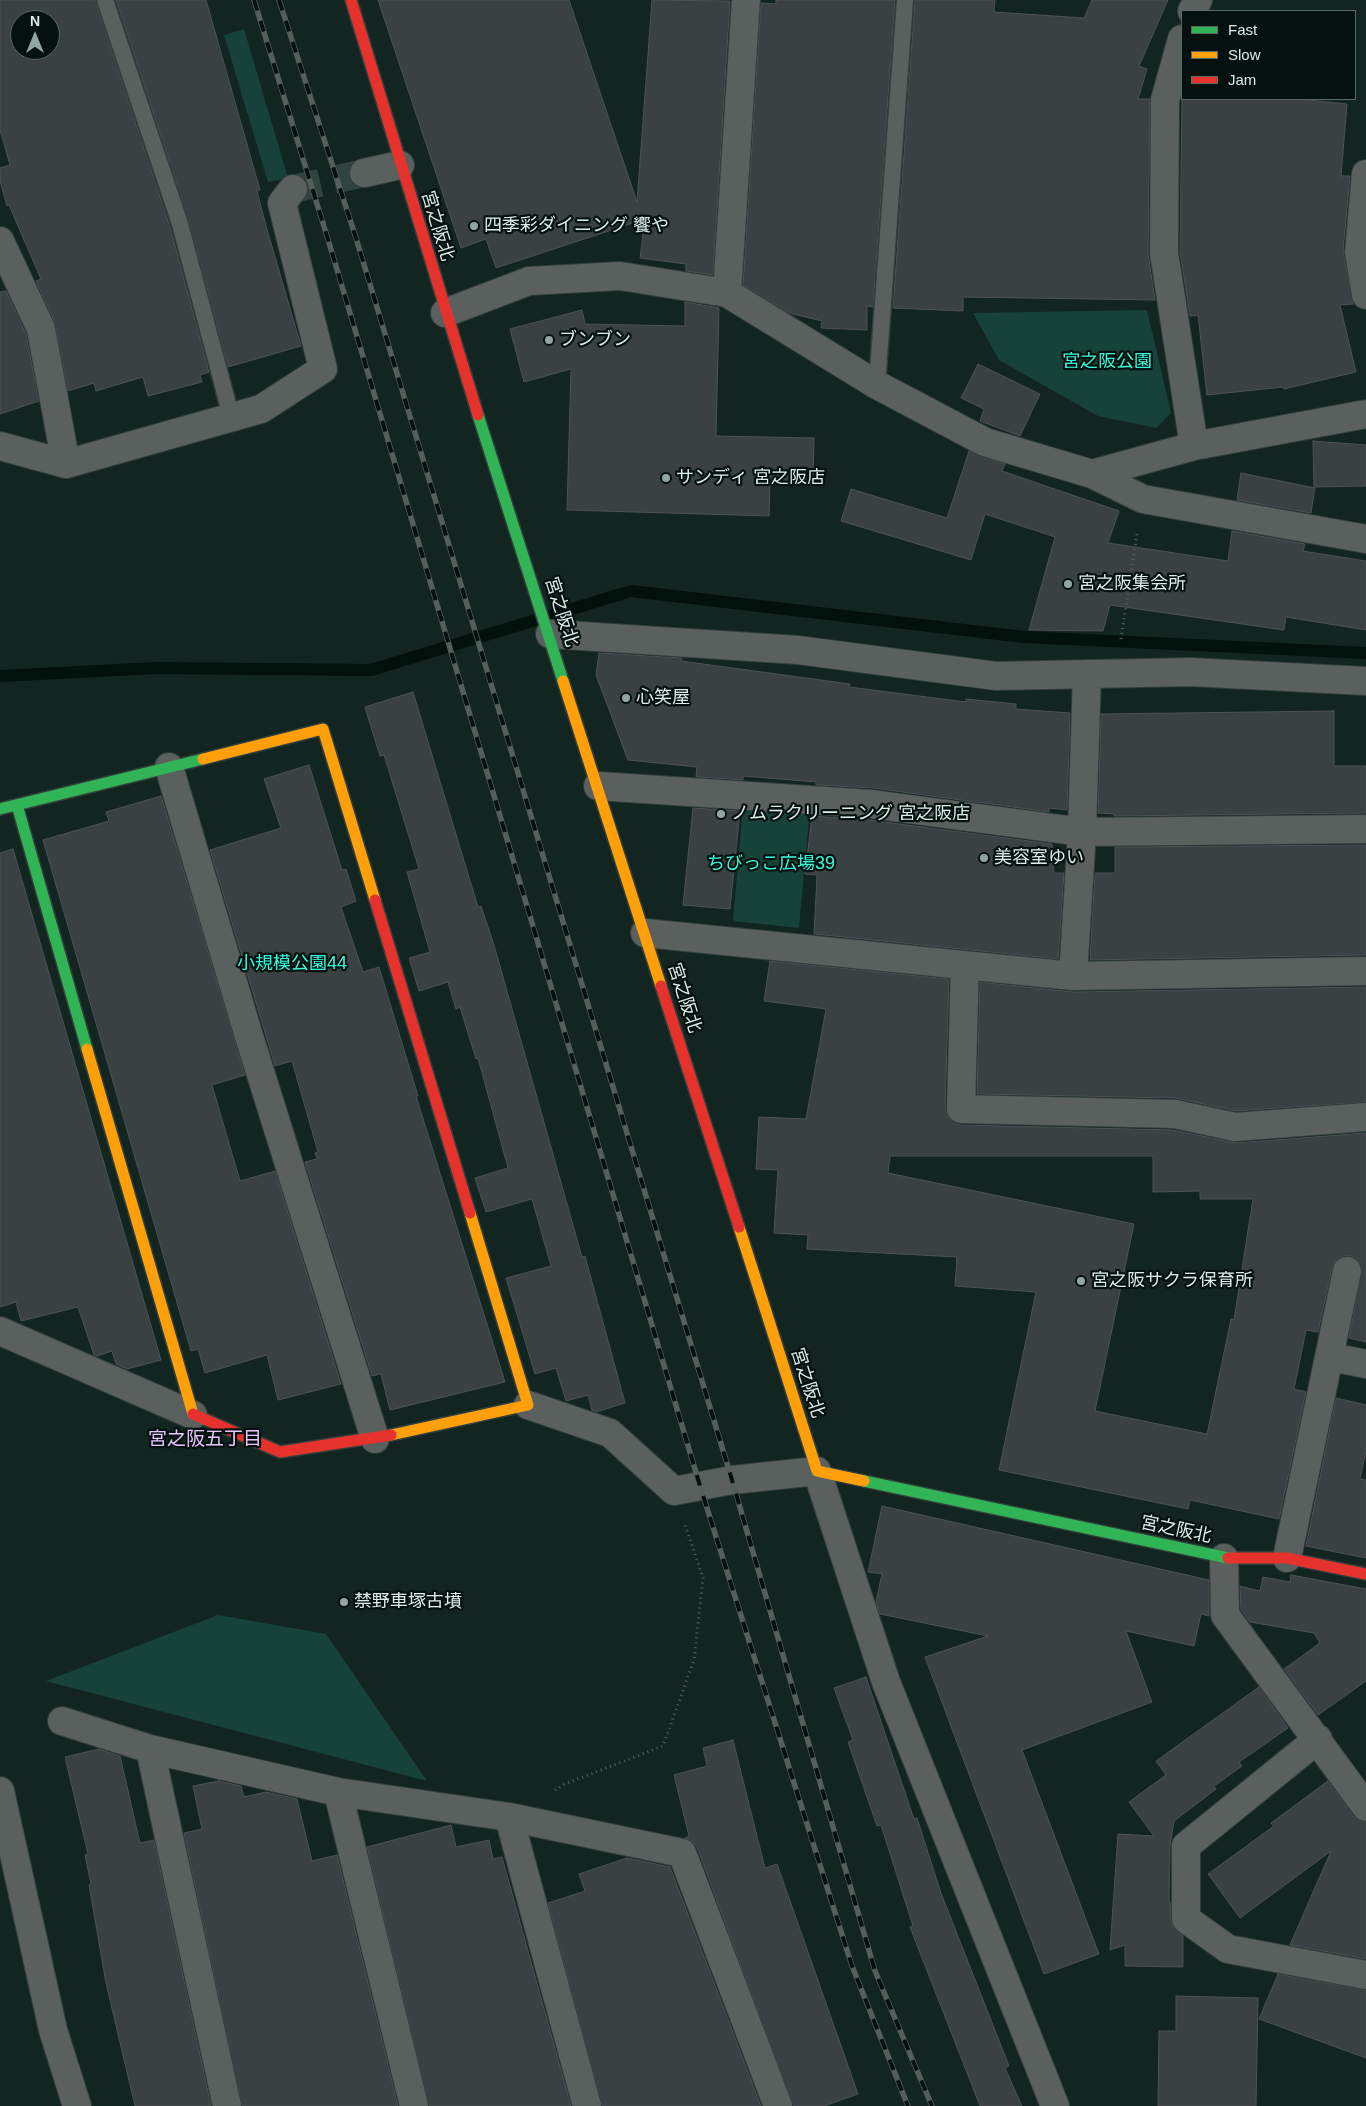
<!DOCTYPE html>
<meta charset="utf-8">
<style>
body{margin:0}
#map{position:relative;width:1366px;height:2106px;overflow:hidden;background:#132521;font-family:Helvetica,sans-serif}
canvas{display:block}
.legend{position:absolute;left:1181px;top:10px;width:175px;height:90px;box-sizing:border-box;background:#05110f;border:1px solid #5a6965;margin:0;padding:6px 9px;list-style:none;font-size:15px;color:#daece7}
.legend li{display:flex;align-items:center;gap:10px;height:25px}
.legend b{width:25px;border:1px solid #5a6965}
.north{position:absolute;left:10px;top:10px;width:50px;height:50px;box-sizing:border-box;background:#05110f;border:1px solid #5a6965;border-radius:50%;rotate:0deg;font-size:14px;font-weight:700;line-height:20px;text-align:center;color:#daece7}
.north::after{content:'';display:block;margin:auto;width:18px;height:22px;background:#94a6a2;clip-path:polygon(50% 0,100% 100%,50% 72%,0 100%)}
</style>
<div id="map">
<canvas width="1366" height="2106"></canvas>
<ul class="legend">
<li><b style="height:6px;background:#30b455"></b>Fast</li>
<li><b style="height:6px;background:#ff9f0a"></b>Slow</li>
<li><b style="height:6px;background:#e5322d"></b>Jam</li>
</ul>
<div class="north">N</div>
</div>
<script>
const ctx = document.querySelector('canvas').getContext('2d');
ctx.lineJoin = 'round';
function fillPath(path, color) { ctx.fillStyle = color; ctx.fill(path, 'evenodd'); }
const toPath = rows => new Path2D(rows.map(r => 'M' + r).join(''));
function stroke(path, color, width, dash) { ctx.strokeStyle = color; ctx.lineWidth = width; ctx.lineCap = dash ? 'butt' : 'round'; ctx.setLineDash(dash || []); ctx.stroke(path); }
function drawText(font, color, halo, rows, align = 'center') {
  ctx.font = font + ' Helvetica,"Noto Sans JP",sans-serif'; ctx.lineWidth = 4.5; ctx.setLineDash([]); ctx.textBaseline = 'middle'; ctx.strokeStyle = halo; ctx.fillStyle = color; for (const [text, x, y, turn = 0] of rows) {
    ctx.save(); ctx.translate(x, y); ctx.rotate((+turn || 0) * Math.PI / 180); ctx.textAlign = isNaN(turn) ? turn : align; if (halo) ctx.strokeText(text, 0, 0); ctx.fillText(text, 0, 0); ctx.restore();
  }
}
fillPath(toPath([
 [244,29,288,178,268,182,224,35],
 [1147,310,1171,413,1156,428,1098,416,999,360,973,313],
 [743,805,810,807,799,928,733,921],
 [218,1615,326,1634,427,1781,46,1681]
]), '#174239');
stroke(toPath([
 [0,676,156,668,371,670,631,591,1024,637,1366,653]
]), '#03110d', 12);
const building = toPath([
 [0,0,95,0,170,227,209,372,200,375,202,382,148,396,143,377,96,391,94,383,68,391,55,323,36,281,41,279,9,205,7,206,0,181,0,168,10,165,0,130,0,0],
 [20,20,50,20,50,50,20,50,20,20],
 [116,0,206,0,260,190,257,191,266,226,301,346,228,367,189,221,116,0],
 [378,0,569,0,637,202,652,0,730,1,713,275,686,271,686,264,640,258,645,219,496,268,486,239,461,248,378,0],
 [776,0,895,0,873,307,867,306,867,330,821,328,822,321,789,313,743,285,761,3,776,4,776,0],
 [915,0,995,0,994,12,1084,18,1092,0,1168,0,1139,66,1147,69,1138,99,1150,99,1148,253,1155,300,963,297,963,311,893,308,915,0],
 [1182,99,1298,99,1347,104,1341,176,1350,176,1343,251,1353,304,1340,305,1356,372,1284,389,1283,387,1207,395,1198,315,1190,316,1180,252,1182,99],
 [6,291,26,334,39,401,0,414,0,292,6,291],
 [685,302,719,308,716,436,814,438,813,483,770,482,769,516,567,510,571,369,524,382,510,329,582,310,585,324,685,326,685,302],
 [978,364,1040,394,1020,436,980,421,984,409,961,398,978,364],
 [1313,441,1366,445,1366,486,1314,487,1313,441],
 [969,451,1005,464,1002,471,1119,511,1108,543,1228,561,1232,531,1305,544,1303,551,1366,561,1366,630,1286,617,1284,630,1110,605,1103,631,1029,630,1055,537,985,514,971,560,841,521,851,489,947,518,969,451],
 [1241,473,1315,488,1311,513,1237,500,1241,473],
 [599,653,682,658,681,661,850,684,849,687,966,702,966,699,1016,704,1016,709,1070,713,1067,810,1049,808,1049,812,873,788,816,785,816,782,743,776,743,780,696,777,697,767,628,760,596,675,599,653],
 [413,692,478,907,481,906,494,945,582,1257,585,1256,625,1403,596,1412,592,1410,588,1395,566,1401,556,1368,535,1374,506,1278,551,1266,532,1199,486,1212,475,1178,508,1168,478,1058,476,1059,460,1007,456,1009,448,982,419,991,409,958,430,952,407,872,419,869,384,755,380,756,365,707,413,692],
 [1334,711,1334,766,1366,766,1366,813,1114,816,1114,814,1098,813,1101,714,1334,711],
 [309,765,342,870,346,869,356,901,341,907,363,972,379,967,418,1096,416,1096,505,1382,390,1410,381,1374,372,1376,305,1162,317,1159,315,1153,318,1152,292,1061,275,1066,210,850,281,828,264,779,309,765],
 [161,796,245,1075,212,1085,240,1181,275,1171,341,1384,278,1400,267,1355,205,1373,198,1349,191,1351,43,840,109,821,106,812,161,796],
 [693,808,740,811,730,909,683,905,693,808],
 [812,816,869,820,1052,844,1054,873,1064,873,1058,959,814,934,817,875,805,874,812,816],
 [1366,845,1366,955,1090,960,1095,873,1115,873,1115,847,1366,845],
 [13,849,161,1360,127,1369,116,1364,112,1351,97,1356,94,1355,78,1307,21,1321,16,1302,0,1307,0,853,13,849],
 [770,961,949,979,945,1109,948,1117,953,1123,960,1125,1173,1130,1236,1143,1366,1133,1366,1342,1349,1338,1362,1267,1357,1259,1351,1256,1343,1256,1336,1260,1332,1268,1318,1332,1306,1330,1294,1389,1306,1392,1279,1519,1190,1500,1188,1509,999,1470,1036,1292,955,1286,957,1257,807,1249,808,1235,774,1233,778,1170,756,1169,759,1117,806,1119,826,1009,764,1001,770,961],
 [890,1156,1153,1156,1153,1192,1200,1191,1200,1199,1253,1199,1234,1320,1231,1319,1207,1434,1095,1411,1134,1224,888,1173,890,1156],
 [980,982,1073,992,1366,987,1366,1102,1236,1111,1175,1098,977,1094,980,982],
 [1336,1398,1366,1405,1366,1451,1360,1479,1366,1480,1366,1558,1306,1546,1336,1398],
 [882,1506,1209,1580,1209,1616,1201,1614,1194,1646,1126,1631,1152,1702,1022,1750,1099,1954,1044,1974,925,1657,988,1636,880,1614,876,1602,882,1574,868,1572,882,1506],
 [1291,1575,1366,1589,1366,1681,1318,1715,1284,1669,1320,1643,1314,1633,1250,1622,1241,1610,1240,1586,1260,1591,1263,1577,1290,1582,1291,1575],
 [866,1677,914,1819,917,1818,941,1893,1009,2066,1005,2068,1022,2106,980,2106,910,1927,913,1926,881,1825,877,1826,848,1742,853,1740,834,1688,866,1677],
 [1259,1687,1288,1728,1239,1762,1242,1766,1214,1786,1216,1789,1174,1821,1170,1846,1169,1902,1170,1901,1172,1926,1183,1936,1183,1967,1125,1966,1125,1945,1110,1950,1118,1834,1154,1836,1129,1802,1166,1775,1156,1761,1259,1687],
 [733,1740,765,1868,777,1864,858,2094,824,2106,793,2106,697,1847,692,1841,685,1838,689,1836,674,1775,707,1766,703,1748,733,1740],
 [99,1749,120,1756,140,1843,154,1840,211,2106,135,2106,106,1983,89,1885,91,1884,85,1855,88,1854,65,1757,99,1749],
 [219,1781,241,1786,244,1797,266,1792,297,1799,312,1861,337,1855,398,2106,242,2106,184,1833,202,1829,193,1786,219,1781],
 [1328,1781,1353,1816,1359,1821,1366,1822,1366,1959,1290,1945,1331,1851,1240,1918,1208,1874,1274,1826,1271,1823,1328,1781],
 [451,1825,456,1847,489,1840,493,1859,502,1857,571,2106,429,2106,367,1847,451,1825],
 [627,1858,670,1867,761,2106,602,2106,548,1903,585,1891,579,1874,627,1858],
 [1278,1974,1366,1990,1366,2058,1259,2019,1278,1974],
 [1176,1996,1258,1998,1256,2106,1158,2106,1159,2031,1176,2031,1176,1996]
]);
fillPath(building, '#3a4142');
stroke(building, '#4d5255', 1);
stroke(toPath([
 [293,189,364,173]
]), '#31433f', 28, [28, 14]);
const lane = toPath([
 [105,0,180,224,231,416],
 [877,385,905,0]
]);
const street = toPath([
 [1192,11,1198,0],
 [1182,39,1165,100,1164,253,1194,446],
 [364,173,400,165],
 [1366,174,1359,252,1366,295],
 [0,241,41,329,66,464],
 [727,293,746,0],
 [445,313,529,281,620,276,727,293,877,385,985,442,1092,474,1194,446,1366,414],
 [0,446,66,464,261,409,323,369,282,203,293,189],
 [1092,474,1143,499,1366,539],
 [550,634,798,650,996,676,1190,672,1366,681],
 [169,767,248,1033,375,1439],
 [598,786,871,804,1082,832,1366,829],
 [645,933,1073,976,1366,971],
 [965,965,961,1109,1175,1114,1235,1127,1366,1117],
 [1073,976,1082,832,1087,674],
 [0,1331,193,1415],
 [1331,1357,1366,1364],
 [528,1405,610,1433,674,1491,732,1480,817,1471,886,1682,1055,2106],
 [1224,1558,1225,1615,1366,1807],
 [1287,1558,1347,1271],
 [62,1721,150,1749,338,1792,509,1817,682,1853,778,2106],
 [1318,1739,1186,1846,1186,1919,1228,1949,1366,1975],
 [150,1749,227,2106],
 [0,1791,53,2030,77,2106],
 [338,1792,414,2106],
 [509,1817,587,2106]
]);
const fast = toPath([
 [478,415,563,681],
 [17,805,87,1049],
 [0,809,203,759],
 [864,1481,1228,1558]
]);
const slow = toPath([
 [563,681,661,986],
 [203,759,323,729,375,900],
 [87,1049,193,1414],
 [739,1227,817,1471,864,1481],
 [391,1435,528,1405,470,1213]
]);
const jam = toPath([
 [351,0,478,415],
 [375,900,470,1213],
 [661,986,739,1227],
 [193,1414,280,1452,391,1435],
 [1228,1558,1287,1558,1366,1574]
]);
stroke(lane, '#313f3c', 19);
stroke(street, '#313f3c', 30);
stroke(fast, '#313f3c', 14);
stroke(slow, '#313f3c', 14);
stroke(jam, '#313f3c', 14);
stroke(toPath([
 [1121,639,1137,534],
 [555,1790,565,1784,663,1746,694,1660,703,1578,685,1525]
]), '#58615f', 3, [1, 4]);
stroke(lane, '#5a605e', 16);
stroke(street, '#5a605e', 28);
stroke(fast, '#30b455', 11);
stroke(slow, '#ff9f0a', 11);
stroke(jam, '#e5322d', 11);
const rail = toPath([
 [254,0,330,246,700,1486,852,1966,908,2106],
 [279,0,356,238,732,1480,875,1971,932,2106]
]);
stroke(rail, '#545f5c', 5.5);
stroke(rail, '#05110f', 4, [11]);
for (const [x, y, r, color] of [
 [474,226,5,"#94a6a2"],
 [549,340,5,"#94a6a2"],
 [666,478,5,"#94a6a2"],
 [1068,584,5,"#94a6a2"],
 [626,698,5,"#94a6a2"],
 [721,814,5,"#94a6a2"],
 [984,858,5,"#94a6a2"],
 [1081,1281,5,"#94a6a2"],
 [344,1602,5,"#94a6a2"]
]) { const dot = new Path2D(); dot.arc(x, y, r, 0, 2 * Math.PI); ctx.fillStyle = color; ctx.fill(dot); stroke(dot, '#05110f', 2); }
drawText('18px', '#daece7', '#05110f', [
 ["宮之阪北",437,226,73],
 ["宮之阪北",561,612,72],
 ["宮之阪北",684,998,72],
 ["宮之阪北",807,1383,72],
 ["宮之阪北",1176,1530,12]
]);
drawText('18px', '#daece7', '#05110f', [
 ["四季彩ダイニング 饗や",484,226],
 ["ブンブン",559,340],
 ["サンディ 宮之阪店",676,478],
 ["宮之阪集会所",1078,584],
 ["心笑屋",636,698],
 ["ノムラクリーニング 宮之阪店",731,814],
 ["美容室ゆい",994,858],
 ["宮之阪サクラ保育所",1091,1281],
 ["禁野車塚古墳",354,1602]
], 'left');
drawText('18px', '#38fedf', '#05110f', [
 ["宮之阪公園",1107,362],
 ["ちびっこ広場39",771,864],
 ["小規模公園44",292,964]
]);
drawText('19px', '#e5c5fa', '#05110f', [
 ["宮之阪五丁目",205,1440]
]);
</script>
